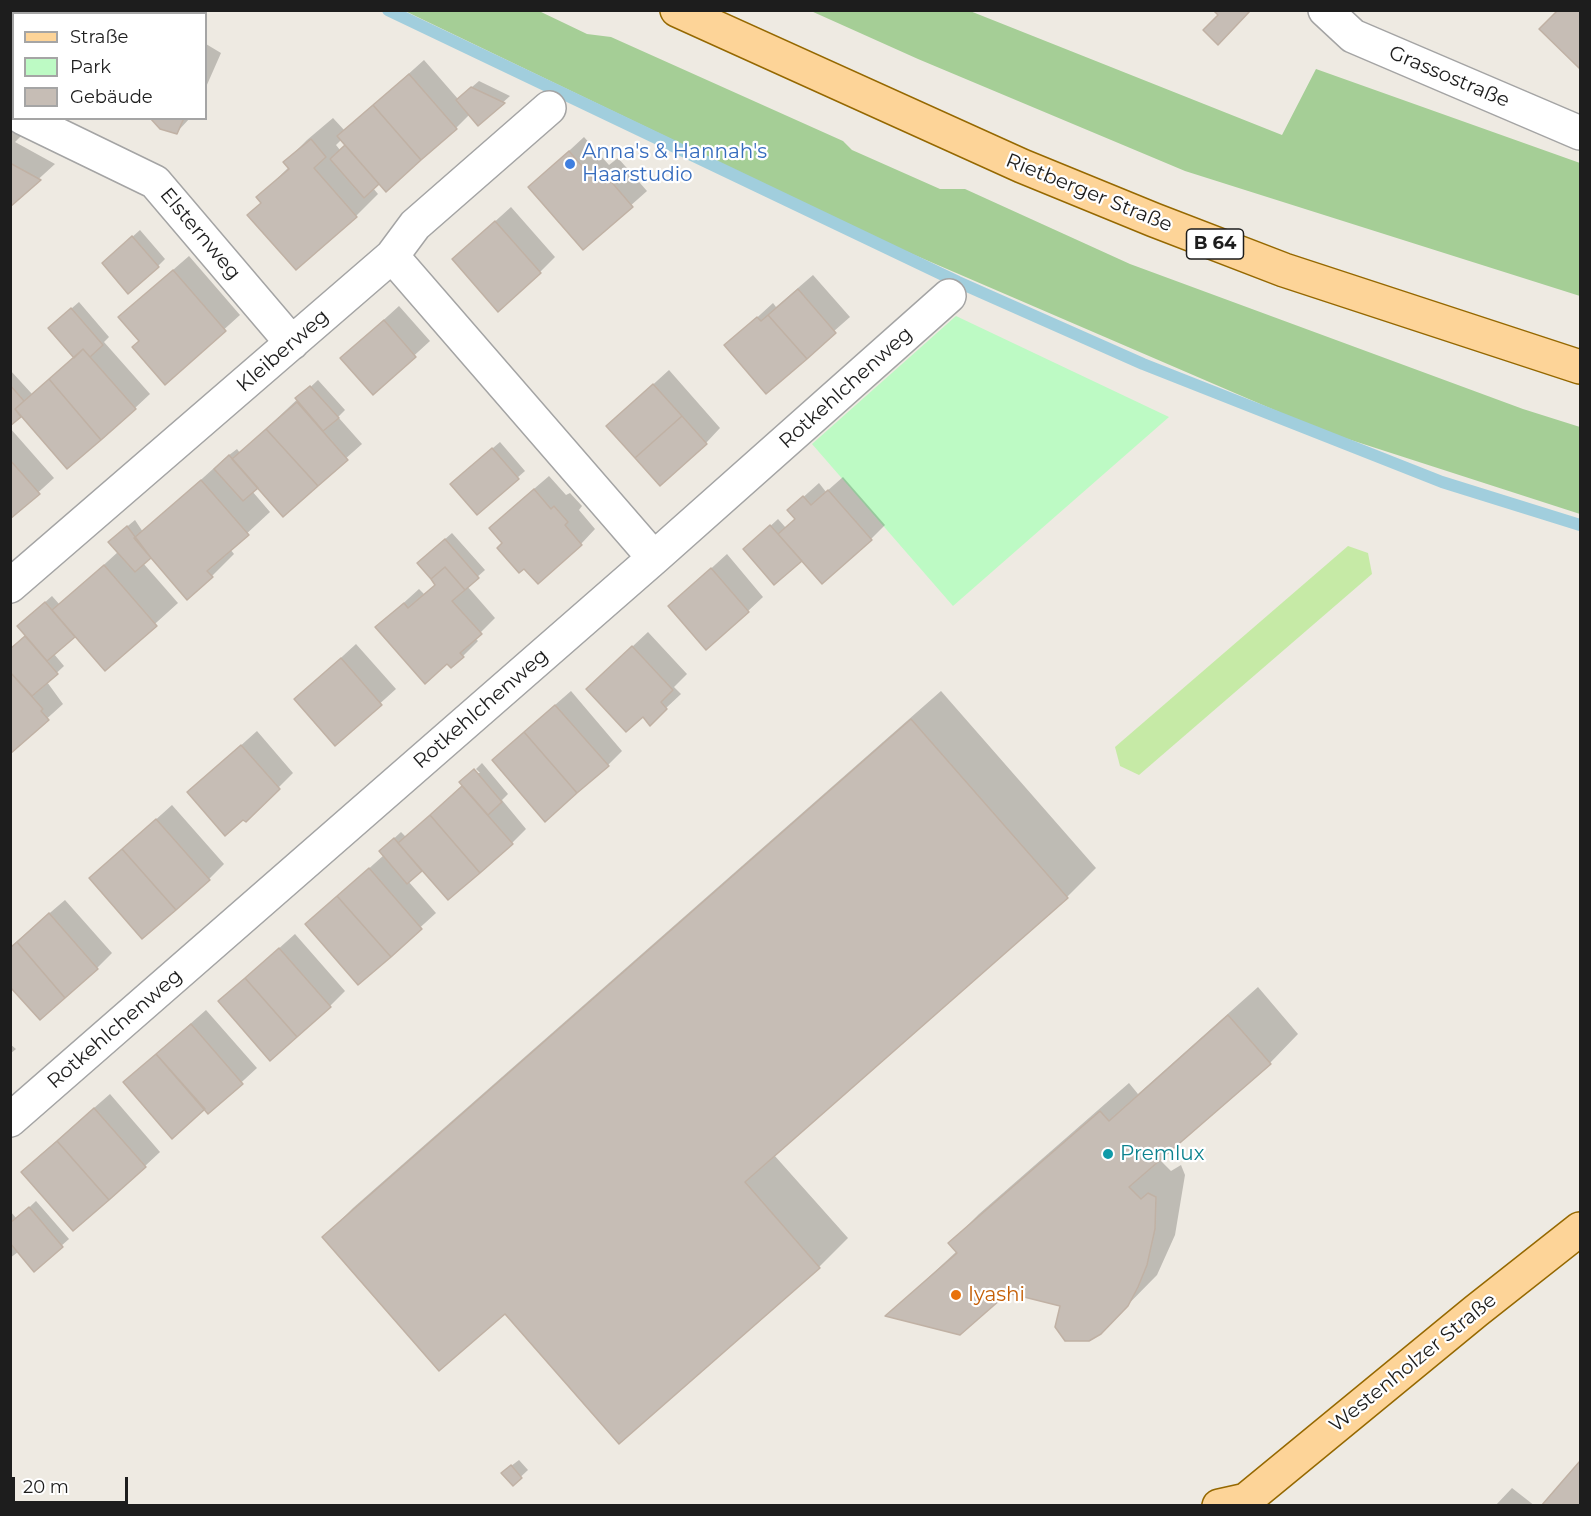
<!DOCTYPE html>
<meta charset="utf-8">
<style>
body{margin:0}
#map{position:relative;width:1591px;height:1516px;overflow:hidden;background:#eeeae2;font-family:Montserrat,sans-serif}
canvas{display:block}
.frame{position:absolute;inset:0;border:12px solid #1d1d1d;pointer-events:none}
.legend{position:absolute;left:12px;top:12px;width:195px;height:108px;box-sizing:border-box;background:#fff;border:2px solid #a5a5a5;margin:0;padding:8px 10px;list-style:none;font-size:18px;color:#1d1d1d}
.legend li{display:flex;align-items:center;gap:12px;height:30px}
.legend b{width:30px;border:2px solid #a5a5a5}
.scale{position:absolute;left:12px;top:1477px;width:116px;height:27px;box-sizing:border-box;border:3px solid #1d1d1d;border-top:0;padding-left:8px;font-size:18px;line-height:21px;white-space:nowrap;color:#1d1d1d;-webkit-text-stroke:4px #fff;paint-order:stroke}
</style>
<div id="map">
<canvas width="1591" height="1516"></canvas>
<div class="frame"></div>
<ul class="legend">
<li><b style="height:8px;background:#fdd498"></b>Straße</li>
<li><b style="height:16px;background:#bdfac4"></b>Park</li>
<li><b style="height:16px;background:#c6bdb5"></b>Gebäude</li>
</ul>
<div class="scale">20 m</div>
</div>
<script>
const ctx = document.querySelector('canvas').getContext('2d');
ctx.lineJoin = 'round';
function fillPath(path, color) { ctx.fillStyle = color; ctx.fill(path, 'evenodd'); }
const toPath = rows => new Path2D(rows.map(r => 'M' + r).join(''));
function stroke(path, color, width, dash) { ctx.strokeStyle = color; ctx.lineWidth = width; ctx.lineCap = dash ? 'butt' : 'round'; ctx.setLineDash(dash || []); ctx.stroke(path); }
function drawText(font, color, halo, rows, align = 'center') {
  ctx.font = font + ' Montserrat,sans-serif'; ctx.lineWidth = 4.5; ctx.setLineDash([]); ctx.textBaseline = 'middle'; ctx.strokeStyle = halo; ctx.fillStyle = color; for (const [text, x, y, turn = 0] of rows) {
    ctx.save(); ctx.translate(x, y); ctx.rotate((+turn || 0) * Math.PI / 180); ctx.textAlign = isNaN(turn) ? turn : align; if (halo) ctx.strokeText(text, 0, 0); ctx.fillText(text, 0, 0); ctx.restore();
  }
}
fillPath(toPath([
 [1348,546,1368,553,1372,574,1139,775,1120,766,1115,747]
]), '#c6eaa6');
fillPath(toPath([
 [405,11,539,11,587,34,611,37,843,141,852,150,940,189,965,189,1130,264,1523,409,1580,427,1580,514,1323,431,889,244],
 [811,11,970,11,1282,135,1316,69,1580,163,1580,296,1185,171,918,59]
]), '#a5ce96');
fillPath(toPath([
 [956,316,1169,417,953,606,812,444]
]), '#bdfac4');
fillPath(toPath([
 [10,10,114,11,113,14,14,14],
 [1560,10,1580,10,1580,67,1541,29],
 [206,44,221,53,206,87],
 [424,60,458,99,479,81,510,96,479,124,470,114,456,128,379,182,373,188,378,194,356,216,263,202,258,197,289,167,285,162,307,140,333,118,345,131],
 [342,139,346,145,340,150,336,145],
 [151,118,190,118,177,132],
 [10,129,22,135,15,142,55,164,10,205],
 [584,137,609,165,618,158,647,191,583,248,530,187],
 [511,207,555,257,540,272,469,245],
 [140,230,165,259,158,266,111,256],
 [189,256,240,315,166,382,140,341,135,303],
 [813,275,850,317,766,391,726,346,773,303,776,307],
 [79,302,109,337,104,342,150,394,135,408,21,415,10,424,10,370,32,394,74,357,57,321],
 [399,306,430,341,373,393,357,344],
 [669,370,720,428,706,443,623,412],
 [318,380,345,410,338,417,362,444,283,514,258,486,252,491,270,512,230,549,234,554,212,576,151,556,143,563,178,603,105,669,75,635,54,654,64,666,47,682,63,704,10,752,10,650,27,635,26,619,52,596,60,605,119,551,117,535,135,520,143,532,224,459,237,449,240,453],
 [10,428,54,478,10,518],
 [500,442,525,471,477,513,459,477],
 [549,476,566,495,570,493,582,506,579,510,595,529,581,544,504,543,506,513],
 [843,477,885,525,871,539,802,559,752,543,778,519,786,528,796,518,789,510,819,483,826,492],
 [452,533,485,570,467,586,495,618,475,638,478,641,463,656,377,627,419,589,424,594,437,584,426,556],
 [727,554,763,597,748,611,670,606],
 [648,632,687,674,674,687,681,694,666,708,603,674],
 [356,644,396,689,335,744,296,699],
 [571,691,622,751,608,765,509,745],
 [941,691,1096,868,1067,897,774,1155,848,1238,819,1267,505,1312,324,1237,353,1208],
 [257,731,293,773,246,820,189,792],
 [482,763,508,794,502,800,526,829,512,843,423,869,408,881,436,913,359,983,307,924,384,855,388,844,401,832,406,837,476,773,480,773,476,769],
 [172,805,224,864,209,879,91,878],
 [65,900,112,953,97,968,10,985,10,947],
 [295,934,345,991,330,1006,220,1001],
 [1258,987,1298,1034,1270,1063,1159,1159,1171,1171,1181,1165,1185,1175,1175,1235,1157,1275,1100,1333,1089,1340,1066,1340,1058,1332,1057,1318,1062,1305,1008,1291,888,1315,957,1251,950,1243,979,1214,1129,1083,1138,1094],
 [206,1010,257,1068,209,1112,140,1068],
 [10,1044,16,1049,10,1054],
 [110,1094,160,1152,145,1166,38,1157],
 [36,1201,69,1239,34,1270,18,1252,10,1258,10,1211,17,1219],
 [519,1460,528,1470,513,1484,511,1466],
 [1580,1463,1580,1506,1543,1506],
 [1512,1488,1535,1506,1495,1506]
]), '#0003');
stroke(toPath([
 [388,10,958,282,1143,364,1442,482,1580,525]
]), '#a1cedd', 12);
const building = toPath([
 [10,10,40,10,39,14,14,14,14,26,10,25,10,10],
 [40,10,76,10,75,14,39,14,40,10],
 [1213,10,1251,10,1218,45,1203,30,1218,15,1213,10],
 [1558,10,1580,10,1580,69,1539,29,1558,10],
 [409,74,457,129,421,160,373,105,409,74],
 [471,87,505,103,478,126,456,100,471,87],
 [373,105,421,160,386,192,337,136,373,105],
 [150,118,184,118,177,134,160,129,150,118],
 [311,139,326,157,314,168,357,217,296,270,247,215,261,203,256,197,289,169,283,162,311,139],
 [345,145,379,184,364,198,330,159,345,145],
 [569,151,593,179,602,171,633,207,583,250,528,187,569,151],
 [10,163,41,180,10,207,10,163],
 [495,221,541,273,498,312,452,259,495,221],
 [132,236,159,267,128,294,102,263,132,236],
 [173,270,226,331,165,385,132,347,139,341,118,317,173,270],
 [798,289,836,333,807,359,768,315,798,289],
 [71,308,103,345,90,357,83,349,74,358,48,328,71,308],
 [768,315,807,359,766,394,724,345,757,317,761,321,768,315],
 [384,320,416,357,373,395,340,358,384,320],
 [83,349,136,409,101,440,49,379,83,349],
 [49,379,101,440,67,469,15,409,49,379],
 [653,384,682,416,635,458,606,426,653,384],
 [10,385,24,401,15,409,21,417,10,426,10,385],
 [310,386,339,418,323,431,295,398,310,386],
 [297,402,348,460,318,486,266,429,297,402],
 [682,416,707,444,660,486,635,458,682,416],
 [266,429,318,486,283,517,232,459,266,429],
 [492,448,519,479,477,515,450,484,492,448],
 [229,455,258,488,243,501,214,469,229,455],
 [10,460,40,494,10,519,10,460],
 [201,480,249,535,207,571,213,577,187,600,134,538,201,480],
 [534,489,551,509,554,506,568,522,565,525,582,545,538,584,524,569,519,573,497,548,502,543,489,528,534,489],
 [828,490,872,540,822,584,778,534,795,519,787,510,803,496,811,505,828,490],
 [770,525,802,561,774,585,743,549,770,525],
 [127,526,151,558,135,572,108,542,127,526],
 [445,539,479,578,465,590,445,567,431,579,417,563,445,539],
 [104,565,157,626,105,671,52,610,104,565],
 [445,567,465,590,452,601,482,634,460,653,464,657,451,668,447,664,425,684,375,627,404,603,408,608,435,585,431,579,445,567],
 [711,568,749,612,706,650,668,606,711,568],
 [45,602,75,637,47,661,17,626,45,602],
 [25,636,58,674,32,696,10,672,10,649,25,636],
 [632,646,673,690,661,702,667,709,650,726,643,717,626,732,586,689,632,646],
 [341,658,382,705,335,746,294,699,341,658],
 [10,672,43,709,41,711,49,720,10,754,10,672],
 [555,705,609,766,577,793,524,732,555,705],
 [911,719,1068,898,745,1182,820,1268,619,1444,505,1314,439,1371,322,1237,911,719],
 [524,732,577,793,545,822,492,760,524,732],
 [241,745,280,789,246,822,243,820,225,836,187,792,241,745],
 [474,769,502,802,488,815,459,782,474,769],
 [462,786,513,844,480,873,430,815,462,786],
 [430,815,480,873,448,900,398,843,430,815],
 [156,819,210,880,176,910,122,849,156,819],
 [394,838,422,871,407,884,379,851,394,838],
 [122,849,176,910,142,939,89,878,122,849],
 [369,868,422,929,391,957,337,896,369,868],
 [337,896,391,957,358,985,305,924,337,896],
 [49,913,98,969,65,998,17,942,49,913],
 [17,942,65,998,40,1020,10,987,10,948,17,942],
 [279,948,331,1007,297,1037,245,978,279,948],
 [245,978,297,1037,270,1061,218,1001,245,978],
 [1228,1015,1271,1064,1129,1187,1141,1199,1148,1193,1156,1197,1155,1229,1147,1265,1138,1287,1128,1306,1101,1334,1089,1341,1065,1341,1055,1327,1060,1306,1008,1293,960,1335,885,1316,957,1253,948,1243,1100,1111,1109,1121,1228,1015],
 [191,1024,243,1084,208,1114,156,1054,191,1024],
 [156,1054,205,1109,172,1139,123,1082,156,1054],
 [94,1108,146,1167,109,1200,57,1141,94,1108],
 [57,1141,109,1200,73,1231,21,1172,57,1141],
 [29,1207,63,1247,34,1272,10,1243,10,1223,29,1207],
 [1580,1461,1580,1506,1541,1506,1580,1461],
 [511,1465,522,1478,513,1486,501,1473,511,1465]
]);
fillPath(building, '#c6bdb5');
stroke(building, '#c0b1a4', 1.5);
const minor = toPath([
 [1325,10,1353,36,1580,133],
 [23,118,155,182,292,343],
 [392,256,654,558],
 [10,586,392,256,415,225,549,108],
 [10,1120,654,558,949,296]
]);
const major = toPath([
 [677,10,1022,166,1154,220,1284,270,1580,367],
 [1219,1506,1246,1500,1476,1311,1580,1229]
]);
stroke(minor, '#a4a4a4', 36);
stroke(major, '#956800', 36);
stroke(minor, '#fff', 33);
stroke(major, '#fdd498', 33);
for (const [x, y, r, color] of [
 [570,164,6,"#3f7fe0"],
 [1108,1154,6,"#0f9aa8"],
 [956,1295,6,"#e8710a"]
]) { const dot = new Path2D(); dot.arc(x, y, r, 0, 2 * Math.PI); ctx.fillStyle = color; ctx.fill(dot); stroke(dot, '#fff', 2); }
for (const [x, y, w] of [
 [1215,244,57]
]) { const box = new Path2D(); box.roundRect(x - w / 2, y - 15, w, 30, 4.5); ctx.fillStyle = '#fff'; ctx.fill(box); stroke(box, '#1d1d1d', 1.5); }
drawText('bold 18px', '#1d1d1d', null, [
 ["B 64",1215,244]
]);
drawText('20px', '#1d1d1d', '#fff', [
 ["Grassostraße",1449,77,23],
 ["Rietberger Straße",1089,193,22],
 ["Elsternweg",200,234,50],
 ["Kleiberweg",283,351,-41],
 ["Rotkehlchenweg",846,388,-42],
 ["Rotkehlchenweg",481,709,-41],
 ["Rotkehlchenweg",115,1029,-41],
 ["Westenholzer Straße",1413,1363,-39]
]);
drawText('20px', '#366cbe', '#fff', [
 ["Anna's & Hannah's",582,152],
 ["Haarstudio",582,175]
], 'left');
drawText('20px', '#0d838f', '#fff', [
 ["Premlux",1120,1154]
], 'left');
drawText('20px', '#c56008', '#fff', [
 ["Iyashi",968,1295]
], 'left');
</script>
